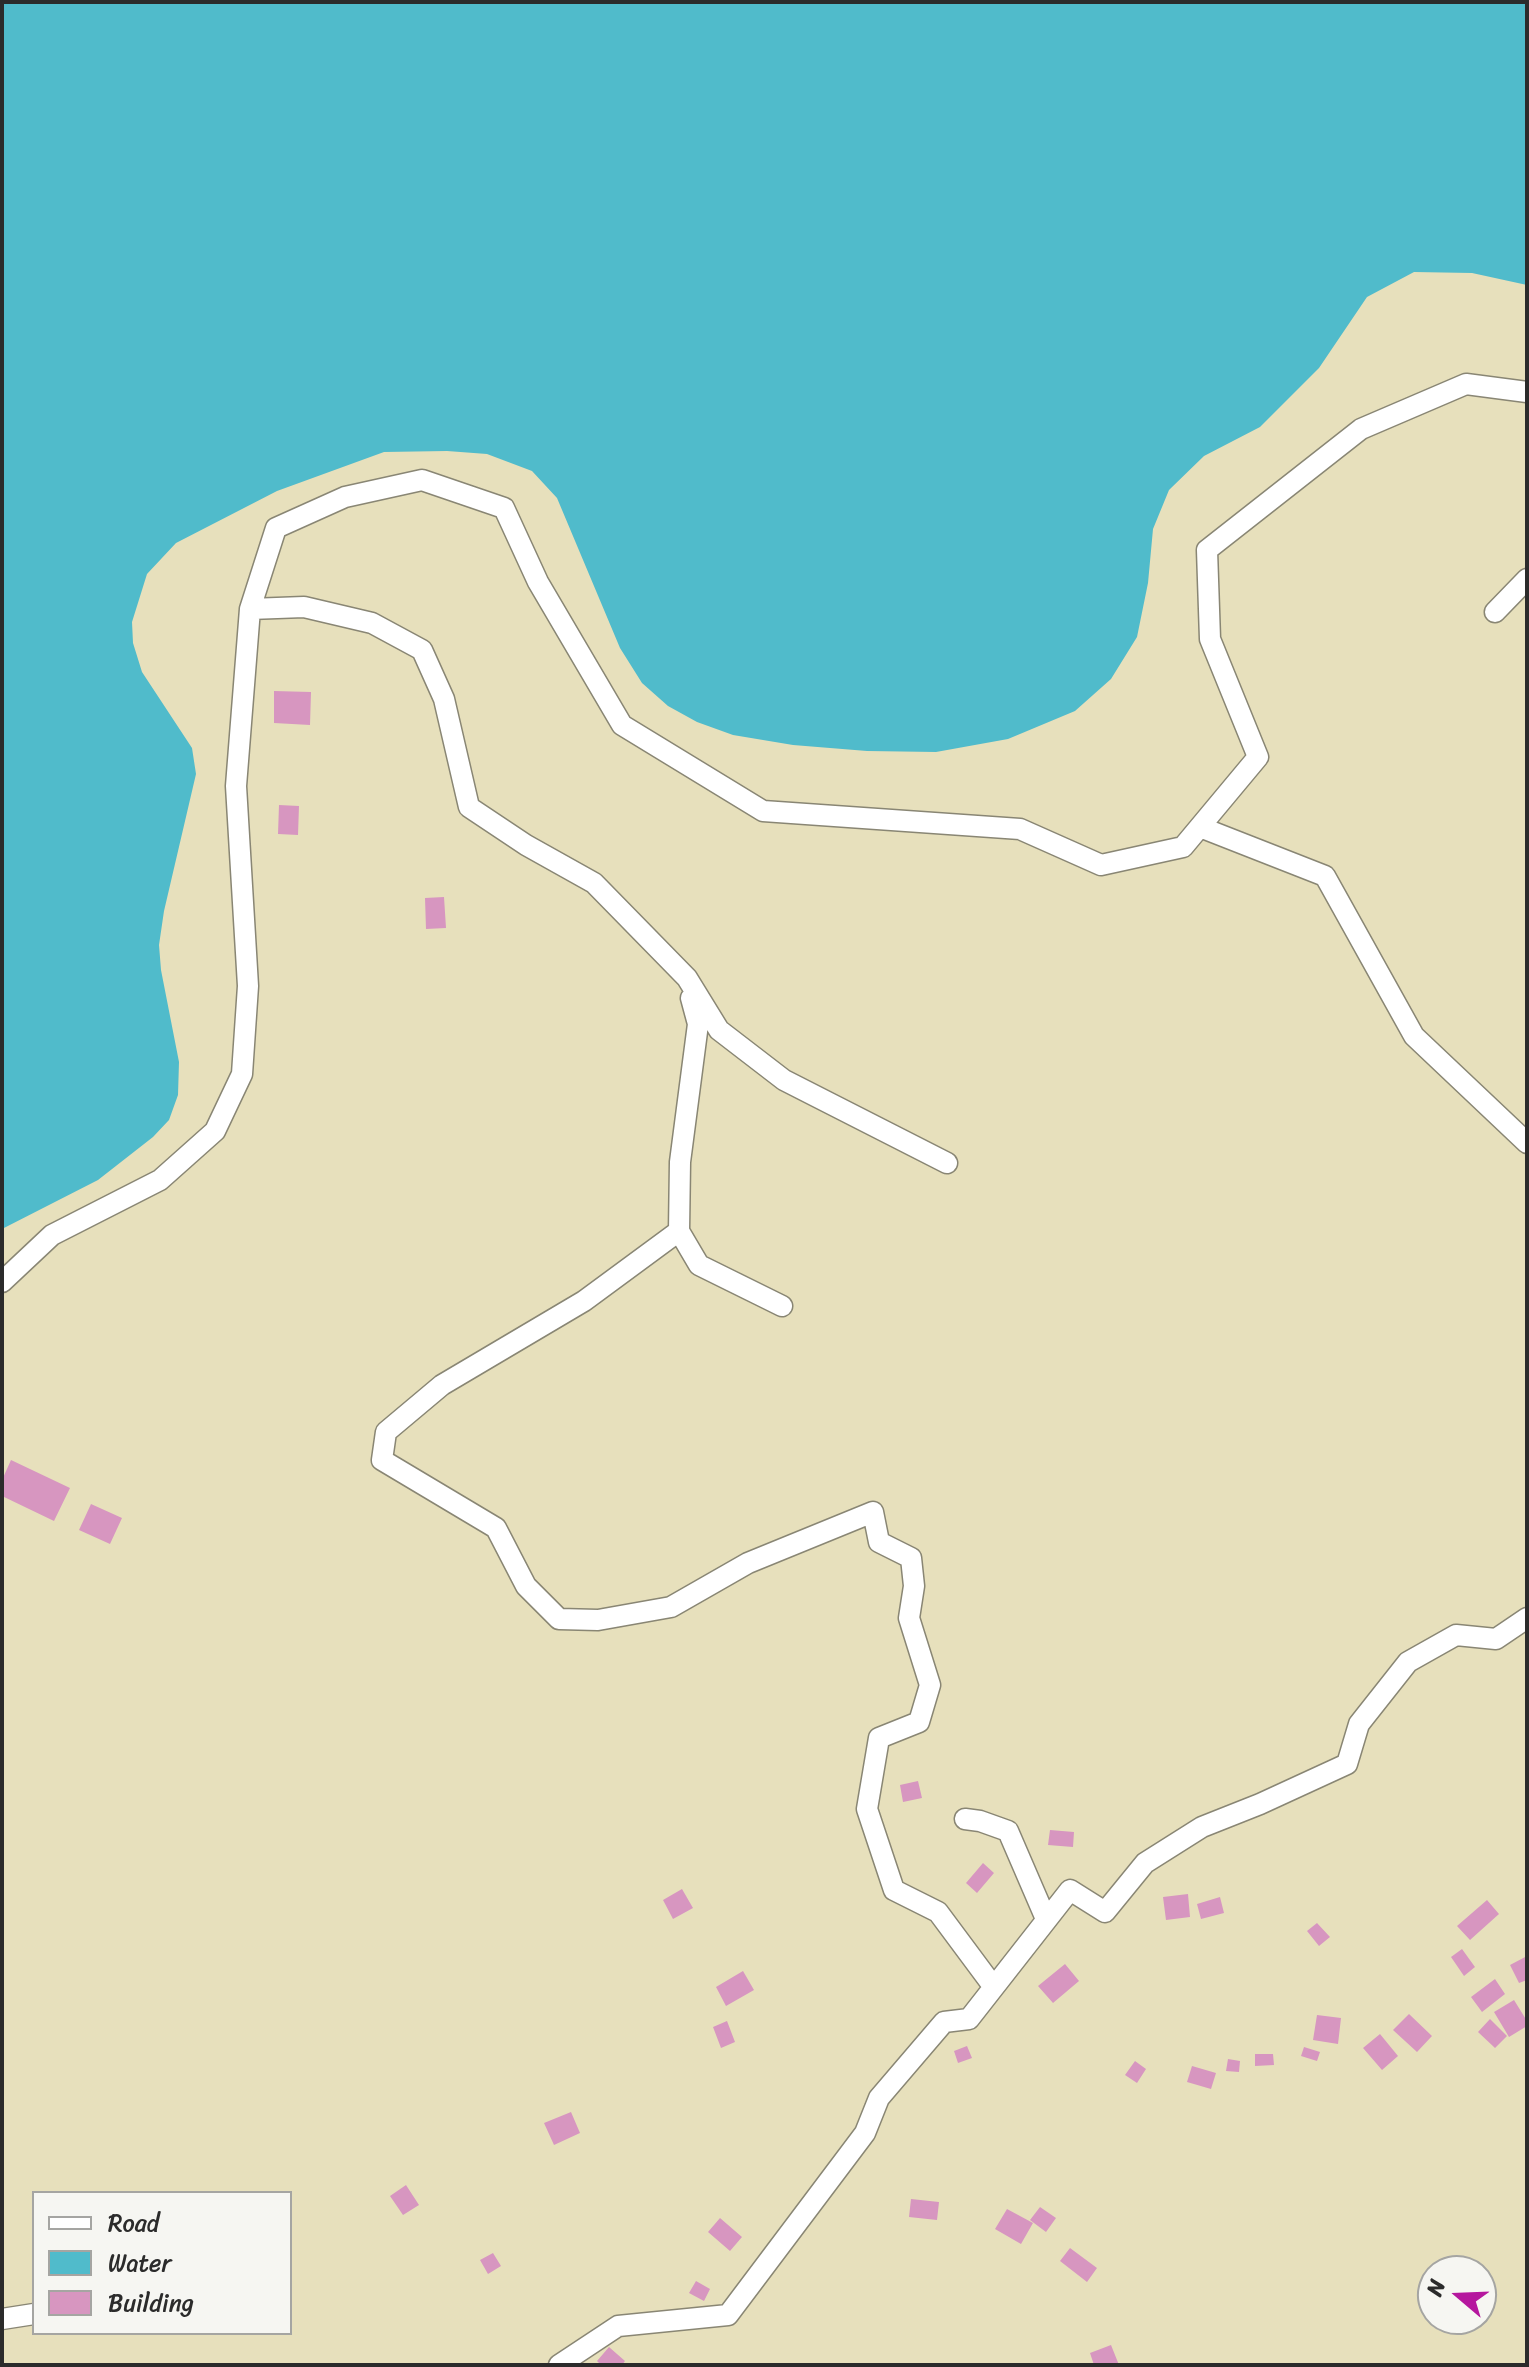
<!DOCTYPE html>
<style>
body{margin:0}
#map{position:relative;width:1529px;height:2367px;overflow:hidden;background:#e7e0bc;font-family:Sriracha,sans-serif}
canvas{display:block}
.frame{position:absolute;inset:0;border:4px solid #2b2b2b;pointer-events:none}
.legend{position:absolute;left:32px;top:2191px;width:260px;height:144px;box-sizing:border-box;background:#f6f6f2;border:2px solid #a5a5a2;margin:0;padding:10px 14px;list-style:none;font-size:24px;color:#2b2b2b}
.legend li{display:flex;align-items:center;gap:16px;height:40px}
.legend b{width:40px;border:2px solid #a5a5a2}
.north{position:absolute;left:1417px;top:2255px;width:80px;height:80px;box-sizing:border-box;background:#f6f6f2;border:2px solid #a5a5a2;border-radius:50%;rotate:289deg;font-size:22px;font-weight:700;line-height:32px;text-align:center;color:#2b2b2b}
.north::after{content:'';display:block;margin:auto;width:28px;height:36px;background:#b5179e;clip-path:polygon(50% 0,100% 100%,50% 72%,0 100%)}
</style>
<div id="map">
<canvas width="1529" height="2367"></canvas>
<div class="frame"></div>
<ul class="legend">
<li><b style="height:10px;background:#fff"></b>Road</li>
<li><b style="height:22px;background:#50bbcb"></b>Water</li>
<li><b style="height:22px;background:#d796c0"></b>Building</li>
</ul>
<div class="north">N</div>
</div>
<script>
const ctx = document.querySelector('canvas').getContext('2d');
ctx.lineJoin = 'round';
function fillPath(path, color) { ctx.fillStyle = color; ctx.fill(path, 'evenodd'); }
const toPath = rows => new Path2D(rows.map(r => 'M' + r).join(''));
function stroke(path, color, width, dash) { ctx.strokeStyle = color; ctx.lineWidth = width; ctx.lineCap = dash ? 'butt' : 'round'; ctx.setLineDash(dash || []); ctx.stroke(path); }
fillPath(toPath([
 [2,2,1527,2,1527,285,1472,273,1414,272,1367,297,1319,368,1260,427,1204,456,1169,490,1153,529,1148,583,1137,637,1111,679,1075,711,1008,739,936,752,867,751,793,745,733,735,697,722,668,706,642,683,620,648,557,498,532,471,487,454,447,451,384,452,277,491,176,543,147,574,132,622,133,643,142,672,192,748,196,774,164,911,159,945,161,970,179,1062,178,1095,169,1120,153,1137,98,1180,2,1229]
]), '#50bbcb');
fillPath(toPath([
 [274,691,311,692,310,725,274,723],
 [279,805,299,806,298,835,278,834],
 [444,897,446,928,426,929,425,898],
 [11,1460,70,1488,54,1521,2,1496,2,1480],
 [91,1504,122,1518,110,1544,79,1530],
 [918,1781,922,1798,903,1802,900,1785],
 [1050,1830,1074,1832,1073,1847,1048,1845],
 [983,1863,994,1873,977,1893,966,1883],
 [682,1889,693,1908,673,1919,663,1900],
 [1188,1894,1190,1917,1166,1920,1163,1897],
 [1220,1897,1224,1913,1201,1919,1197,1904],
 [1487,1900,1499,1914,1470,1940,1457,1926],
 [1317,1923,1330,1937,1319,1946,1307,1931],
 [1462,1949,1475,1967,1464,1976,1451,1957],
 [1527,1956,1527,1980,1519,1983,1510,1965],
 [1065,1964,1079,1981,1053,2003,1038,1986],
 [743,1971,754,1990,726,2006,716,1987],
 [1495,1979,1505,1994,1482,2012,1471,1997],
 [1514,2000,1527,2021,1527,2026,1509,2037,1494,2012],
 [1409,2014,1432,2036,1417,2052,1393,2030],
 [1317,2015,1341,2018,1338,2044,1313,2040],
 [1490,2019,1507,2036,1495,2048,1478,2032],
 [727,2021,735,2042,721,2048,713,2027],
 [1380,2034,1398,2056,1382,2070,1363,2048],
 [967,2046,972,2058,958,2063,954,2051],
 [1304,2047,1320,2052,1317,2061,1301,2056],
 [1255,2054,1273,2054,1274,2065,1255,2066],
 [1228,2059,1240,2061,1239,2072,1226,2071],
 [1135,2061,1146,2069,1137,2083,1125,2075],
 [1192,2066,1216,2073,1211,2089,1187,2082],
 [571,2112,580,2133,554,2145,544,2123],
 [406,2185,419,2205,403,2215,390,2196],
 [911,2199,939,2202,937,2220,909,2217],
 [1040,2207,1056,2218,1046,2232,1030,2220],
 [1007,2209,1033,2223,1021,2244,995,2229],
 [720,2218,742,2237,730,2251,708,2232],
 [1070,2248,1097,2268,1087,2282,1060,2261],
 [493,2253,501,2266,488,2274,480,2260],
 [696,2281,710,2289,704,2301,689,2293],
 [1111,2345,1119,2365,1094,2365,1090,2353],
 [609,2347,625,2361,622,2365,601,2365,597,2361]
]), '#d796c0');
const street = toPath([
 [250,609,304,607,372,623,422,650,444,699,469,807,526,845,594,883,687,978,719,1030,784,1080,947,1163],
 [1495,612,1527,579],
 [1200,827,1325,876,1414,1036,1527,1143],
 [691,998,698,1024,680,1162,679,1231,699,1265,782,1306],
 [679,1231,584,1301,442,1385,386,1432,382,1460,496,1528,526,1586,559,1619,598,1620,671,1607,748,1563,873,1512,879,1542,911,1558,914,1586,909,1618,930,1685,919,1722,879,1738,867,1809,894,1890,938,1912,993,1986],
 [2,1282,52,1235,160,1180,215,1131,242,1074,248,986,236,786,250,609,276,528,345,497,422,480,504,508,538,582,622,725,763,811,1020,829,1101,865,1183,847,1258,757,1210,639,1207,550,1361,429,1466,384,1527,392],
 [965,1819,980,1821,1008,1831,1046,1919],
 [2,2319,34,2314],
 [559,2365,618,2326,728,2315,865,2133,879,2098,944,2022,969,2019,1070,1890,1105,1912,1145,1863,1202,1827,1260,1804,1347,1764,1359,1724,1408,1662,1456,1635,1496,1639,1527,1618]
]);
stroke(street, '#898674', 23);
stroke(street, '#fff', 20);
</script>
